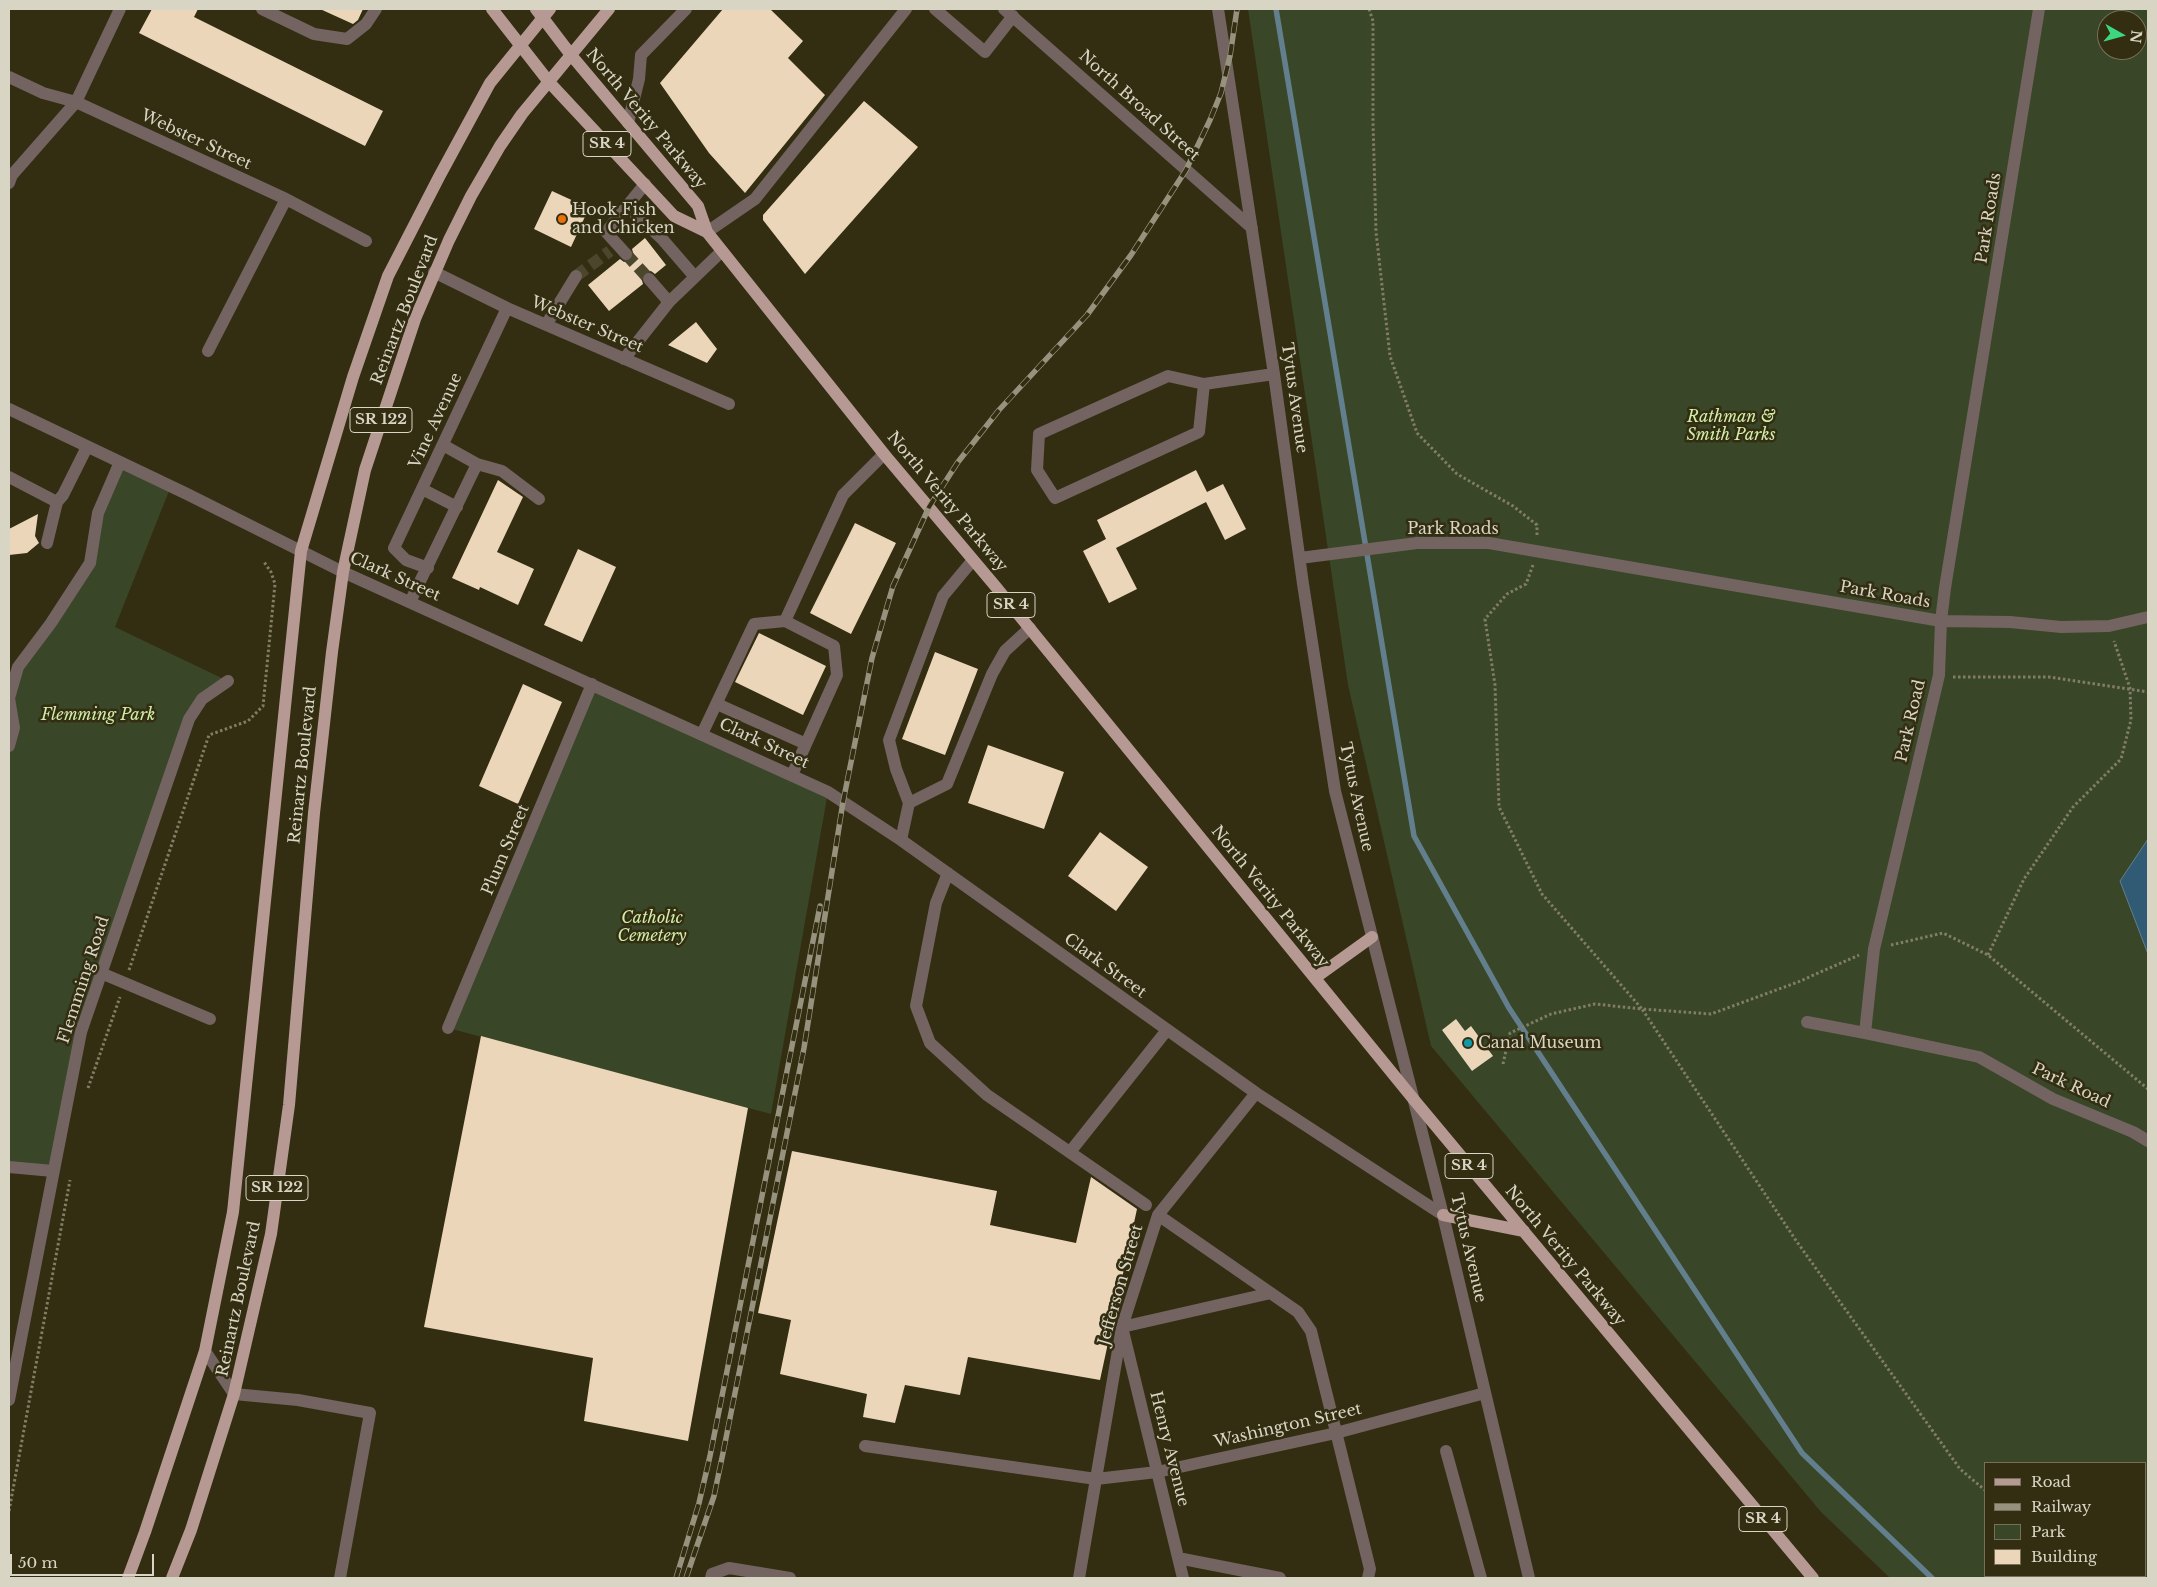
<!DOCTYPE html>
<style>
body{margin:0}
#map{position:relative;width:2157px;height:1587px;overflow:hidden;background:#332d11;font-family:"Libre Baskerville",serif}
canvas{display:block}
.frame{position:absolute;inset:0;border:10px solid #d8d5c5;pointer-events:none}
.legend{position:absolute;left:1984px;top:1462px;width:162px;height:115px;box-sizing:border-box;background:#332d11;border:1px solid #757059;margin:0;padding:6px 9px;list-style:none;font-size:15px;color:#d8d5c5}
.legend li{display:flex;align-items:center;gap:10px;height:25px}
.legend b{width:25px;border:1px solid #757059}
.north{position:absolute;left:2097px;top:10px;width:50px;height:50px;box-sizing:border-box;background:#332d11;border:1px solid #757059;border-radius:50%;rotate:97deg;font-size:14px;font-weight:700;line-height:20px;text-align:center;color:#d8d5c5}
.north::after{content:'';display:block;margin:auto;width:18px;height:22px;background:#3cd77e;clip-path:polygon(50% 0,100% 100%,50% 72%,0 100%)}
.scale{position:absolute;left:10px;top:1554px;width:144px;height:22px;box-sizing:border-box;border:2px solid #d8d5c5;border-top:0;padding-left:6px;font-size:15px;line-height:18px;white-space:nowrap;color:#d8d5c5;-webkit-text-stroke:4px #332d11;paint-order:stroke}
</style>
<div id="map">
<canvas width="2157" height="1587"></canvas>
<div class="frame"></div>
<ul class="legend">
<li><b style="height:6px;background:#b79993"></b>Road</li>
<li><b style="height:6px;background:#96927d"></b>Railway</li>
<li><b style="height:14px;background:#394627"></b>Park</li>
<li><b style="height:14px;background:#ebd6ba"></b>Building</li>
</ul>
<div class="north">N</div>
<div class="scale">50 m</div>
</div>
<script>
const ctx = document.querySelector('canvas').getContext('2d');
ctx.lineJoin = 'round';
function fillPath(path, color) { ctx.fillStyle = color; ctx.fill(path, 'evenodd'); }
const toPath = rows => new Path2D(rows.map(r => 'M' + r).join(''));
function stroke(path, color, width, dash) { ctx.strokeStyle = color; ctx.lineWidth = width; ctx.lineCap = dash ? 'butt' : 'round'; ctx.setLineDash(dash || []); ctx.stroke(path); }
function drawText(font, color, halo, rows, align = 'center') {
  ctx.font = font + ' "Libre Baskerville",serif'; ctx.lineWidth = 5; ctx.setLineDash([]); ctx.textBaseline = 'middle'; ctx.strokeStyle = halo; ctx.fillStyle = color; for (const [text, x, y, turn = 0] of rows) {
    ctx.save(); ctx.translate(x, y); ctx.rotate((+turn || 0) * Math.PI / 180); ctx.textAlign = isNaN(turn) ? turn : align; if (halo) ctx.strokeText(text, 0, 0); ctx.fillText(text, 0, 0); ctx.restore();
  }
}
fillPath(toPath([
 [1248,9,2148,9,2148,1578,1890,1578,1821,1512,1431,1046,1348,685],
 [2107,20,2137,20,2137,50,2107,50],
 [1986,1463,2146,1463,2146,1576,1986,1576],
 [120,462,171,486,115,627,228,681,202,699,81,1032,53,1171,9,1167,10,698,18,667,90,563,98,513],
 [592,684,828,792,771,1114,448,1028]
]), '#394627');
const water = toPath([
 [2148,839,2148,954,2120,881,2148,839]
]);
fillPath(water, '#315a75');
stroke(water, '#637f8d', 1);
stroke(toPath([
 [1276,9,1414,836,1509,1008,1802,1453,1932,1578]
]), '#637f8d', 5.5);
fillPath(toPath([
 [152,9,198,9,194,17,383,111,365,146,139,33],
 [320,9,363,9,358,20,353,24],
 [723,9,770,9,803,41,788,58,825,95,745,193,709,153,660,83],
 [864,101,918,147,805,274,763,220,763,215],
 [552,191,589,208,571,247,534,229],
 [645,238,666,265,655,274,651,271,644,273,641,277,643,284,609,311,588,285,620,259,624,262,631,260,634,256,632,249],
 [696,322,717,349,707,363,668,345],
 [1196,470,1207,492,1223,484,1246,529,1225,540,1206,502,1116,548,1137,589,1109,603,1083,551,1106,539,1097,520],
 [498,480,523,497,497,552,534,569,518,605,480,587,479,590,452,578],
 [38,514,35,536,39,543,27,553,9,555,9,529],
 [855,523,896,543,851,634,810,613],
 [578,549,616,567,582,642,544,625],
 [759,633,826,666,803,715,735,682],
 [935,652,978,669,945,755,902,739],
 [523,684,562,702,518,804,479,786],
 [988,745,1064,772,1044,829,968,803],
 [1100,832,1148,867,1116,911,1068,876],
 [1456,1019,1465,1031,1471,1026,1493,1056,1472,1071,1442,1030],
 [481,1036,748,1108,688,1441,584,1421,593,1358,424,1327],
 [792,1151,997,1191,990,1225,1076,1243,1091,1177,1137,1209,1100,1380,968,1357,960,1395,905,1385,895,1423,863,1417,867,1394,780,1374,791,1320,758,1313]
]), '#ebd6ba');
stroke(toPath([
 [626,254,649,279],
 [576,276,610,251]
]), '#4c462c', 12, [12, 6]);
stroke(toPath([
 [1369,9,1373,21,1373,122,1376,232,1390,356,1417,433,1457,474,1513,506,1537,525,1537,537],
 [1533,565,1526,584,1507,594,1485,619,1495,685,1499,807,1542,894,1642,1009,1711,1014,1798,982,1859,955],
 [1953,677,2049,677,2148,692],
 [1891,945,1943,933,1988,955,2148,1089],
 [1988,955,2024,879,2073,807,2121,759,2131,720,2130,688,2114,641],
 [129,970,209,735,248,721,263,706,275,584,271,572,264,562],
 [1503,1064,1510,1033,1551,1014,1595,1004,1642,1009,1797,1242,1960,1469,1986,1491],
 [88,1088,120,997],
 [9,1511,70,1180],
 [2084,1576,2087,1578]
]), '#827d67', 3, [2.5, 2.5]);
stroke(toPath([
 [262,9,314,34,347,39,366,24,376,9],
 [935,9,985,52,1013,16],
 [1004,9,1252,228],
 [1218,9,1274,374,1303,584,1335,791,1443,1215,1529,1578],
 [9,77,43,93,76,102,286,199,366,241],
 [628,123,639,79,641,55,686,9],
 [9,183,12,175,76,102,120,9],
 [627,206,663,240,695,277],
 [707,232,755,199,906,9],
 [626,254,606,232,645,184],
 [434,272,507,308,729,404],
 [649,279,669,302,722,251],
 [546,325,576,276],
 [208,351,286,199],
 [624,359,669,302],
 [1204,384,1199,432,1055,498,1037,470,1039,434,1168,376,1204,384,1274,374],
 [9,409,187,494,343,572,828,792,901,840,1256,1093,1443,1215],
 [443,445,477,464],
 [9,477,57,502,63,495,87,447],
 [422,489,457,507],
 [47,543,57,502],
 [1300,558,1417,543,1489,543,1941,621,2010,622,2061,627,2109,626,2148,617],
 [428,568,406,560,394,548,507,308],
 [410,602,477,464,502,471,539,499],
 [785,621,834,646,837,675,792,775],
 [717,704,806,744],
 [702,734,754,624,785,621,843,495,884,454],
 [9,746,14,728,9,698,18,667,51,623,90,563,98,513,120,462],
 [909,803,947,784,992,674,1005,651,1030,628],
 [901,840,909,803,896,769,889,740,943,596,973,560],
 [948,873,936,903,916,1006,930,1043,987,1095,1146,1205],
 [101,973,210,1019],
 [1807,1022,1865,1033,1979,1057,2053,1099,2133,1132,2148,1141],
 [448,1028,592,684],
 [1865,1033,1874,949,1939,675,1941,621,1945,588,2039,9],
 [1070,1152,1167,1030],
 [9,1167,53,1171],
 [1158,1215,1298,1312,1311,1331,1370,1569,1368,1578],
 [205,1351,234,1394,298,1400,370,1413,340,1578],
 [9,1400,81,1032,189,719,202,699,228,681],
 [865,1446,1096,1479,1157,1472,1336,1433,1485,1393],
 [1446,1451,1481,1578],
 [1178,1558,1280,1578],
 [711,1578,712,1574,729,1568,790,1578],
 [1079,1578,1122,1327,1158,1215,1256,1093],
 [1183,1578,1122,1327,1271,1293]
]), '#736361', 12);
stroke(toPath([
 [492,9,549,82,674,216,707,232],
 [536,9,571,55,698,206,707,232,884,454,996,587,1415,1101,1813,1578],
 [1315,978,1372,937],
 [1443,1215,1524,1231],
 [128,1578,145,1532,205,1351,233,1212,301,551,353,377,388,276,439,177,490,83,550,9],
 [172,1578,191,1530,234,1394,271,1234,289,1105,314,813,332,652,343,572,365,470,415,319,449,240,471,196,500,146,522,114,609,9]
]), '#b79993', 12);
const rail = toPath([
 [676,1578,699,1503,710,1456,820,906],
 [686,1578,714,1496,723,1453,804,1048,843,802,872,658,893,586,929,507,958,462,999,410,1087,315,1131,255,1186,170,1210,120,1221,93,1230,56,1237,9]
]);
stroke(rail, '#96927d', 5.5);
stroke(rail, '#332d11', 4, [11]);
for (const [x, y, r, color] of [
 [562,219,5,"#e8710a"],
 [1468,1043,5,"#0f9aa8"]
]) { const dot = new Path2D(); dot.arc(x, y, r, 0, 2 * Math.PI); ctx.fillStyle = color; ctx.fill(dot); stroke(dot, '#332d11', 2); }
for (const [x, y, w] of [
 [607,144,48],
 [381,420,62],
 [1011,605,48],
 [1469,1166,48],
 [277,1188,62],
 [1763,1519,48]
]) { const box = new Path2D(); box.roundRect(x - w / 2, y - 12.5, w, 25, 4); ctx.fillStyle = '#332d11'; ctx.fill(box); stroke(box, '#d8d5c5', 1); }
drawText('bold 15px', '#d8d5c5', null, [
 ["SR 4",607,144],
 ["SR 122",381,420],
 ["SR 4",1011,605],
 ["SR 4",1469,1166],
 ["SR 122",277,1188],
 ["SR 4",1763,1519]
]);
drawText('16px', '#d8d5c5', '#332d11', [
 ["North Broad Street",1139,106,42],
 ["North Verity Parkway",646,119,50],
 ["Webster Street",196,140,25],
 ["Park Roads",1989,218,-81],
 ["Reinartz Boulevard",405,310,-69],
 ["Webster Street",587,325,23],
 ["Tytus Avenue",1294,398,82],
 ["Vine Avenue",436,421,-65],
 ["North Verity Parkway",947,502,50],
 ["Park Roads",1453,529],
 ["Clark Street",395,577,24],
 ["Park Roads",1885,595,10],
 ["Park Road",1911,721,-77],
 ["Clark Street",764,744,25],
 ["Reinartz Boulevard",303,765,-84],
 ["Tytus Avenue",1356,797,78],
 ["Plum Street",506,850,-67],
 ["North Verity Parkway",1270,897,51],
 ["Clark Street",1105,966,36],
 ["Flemming Road",84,980,-72],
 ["Park Road",2071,1086,25],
 ["Tytus Avenue",1468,1248,77],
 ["North Verity Parkway",1565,1256,50],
 ["Jefferson Street",1121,1285,-74],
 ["Reinartz Boulevard",239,1299,-78],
 ["Washington Street",1288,1426,-13],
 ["Henry Avenue",1169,1449,76]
]);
drawText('16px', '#d8d5c5', '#332d11', [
 ["Hook Fish",572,210],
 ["and Chicken",572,228],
 ["Canal Museum",1478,1043]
], 'left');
drawText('italic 16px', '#d1efab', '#332d11', [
 ["Rathman &",1731,417],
 ["Smith Parks",1731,435],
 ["Flemming Park",98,715],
 ["Catholic",652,918],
 ["Cemetery",652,936]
]);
</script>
